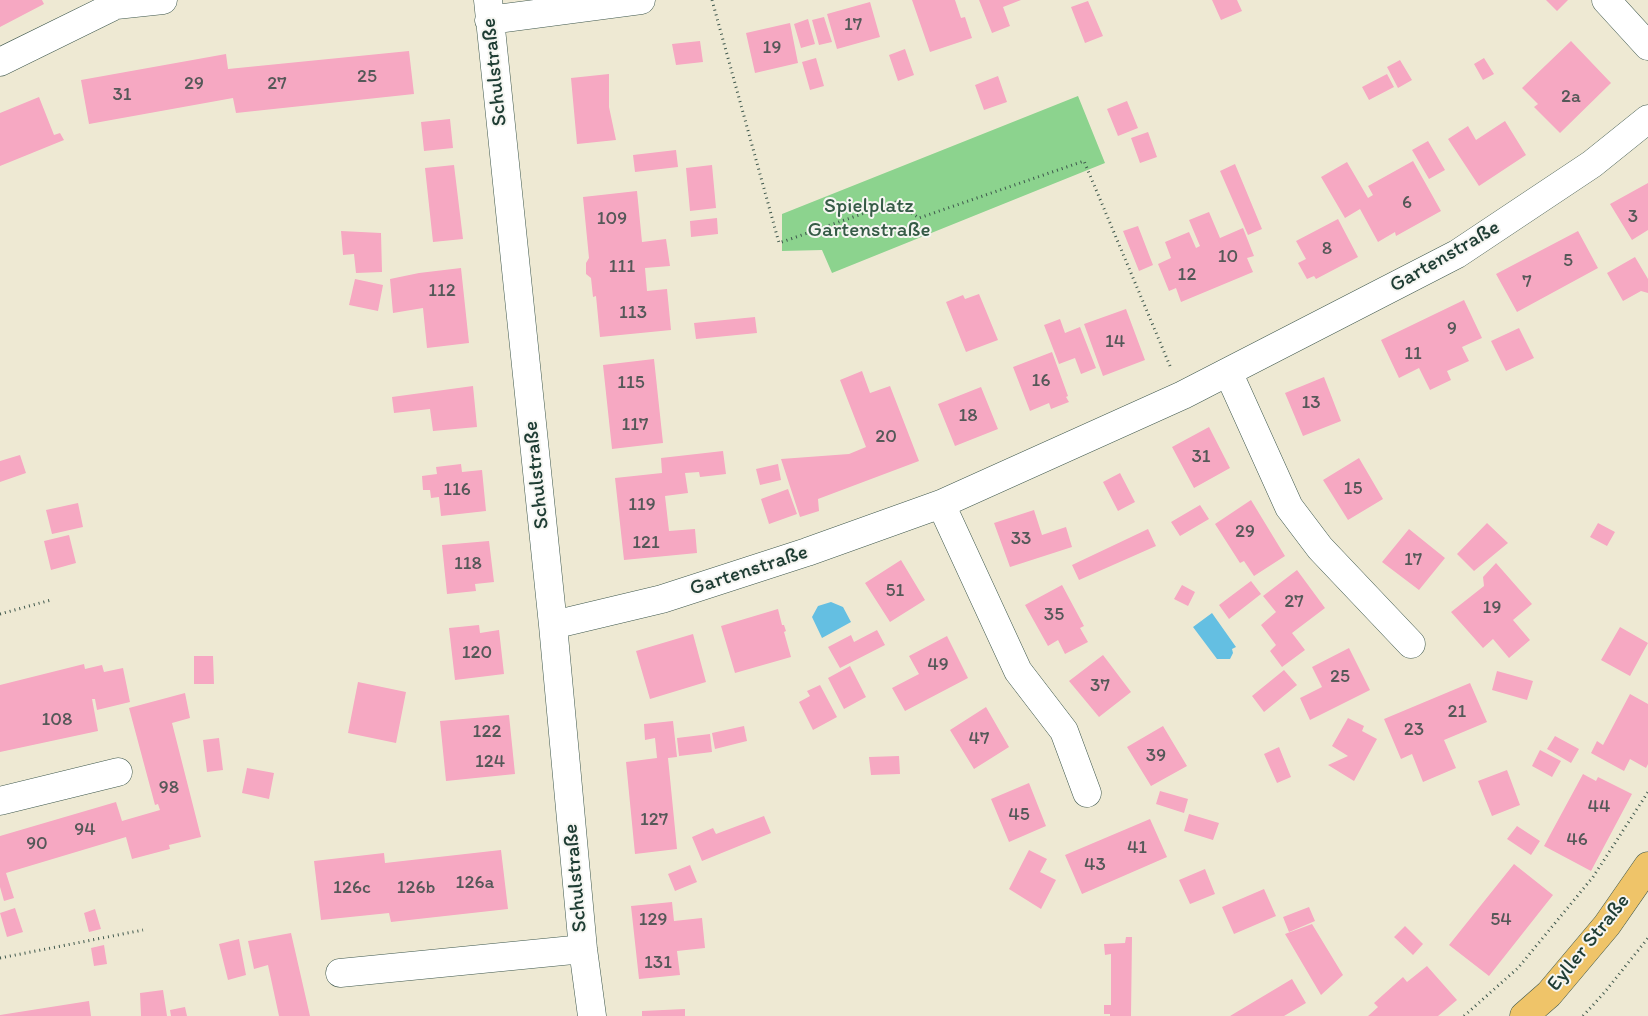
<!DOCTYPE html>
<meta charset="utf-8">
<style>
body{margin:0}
canvas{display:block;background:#eee9d3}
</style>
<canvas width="1648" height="1016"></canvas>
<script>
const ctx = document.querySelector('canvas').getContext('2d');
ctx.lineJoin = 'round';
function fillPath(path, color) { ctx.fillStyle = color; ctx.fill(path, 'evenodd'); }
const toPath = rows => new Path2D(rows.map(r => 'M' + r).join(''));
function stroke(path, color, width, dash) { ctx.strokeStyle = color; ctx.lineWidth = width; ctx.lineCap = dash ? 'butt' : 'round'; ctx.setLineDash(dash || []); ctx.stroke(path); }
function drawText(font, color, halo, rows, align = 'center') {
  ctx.font = font + ' Itim,sans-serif'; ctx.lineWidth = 4; ctx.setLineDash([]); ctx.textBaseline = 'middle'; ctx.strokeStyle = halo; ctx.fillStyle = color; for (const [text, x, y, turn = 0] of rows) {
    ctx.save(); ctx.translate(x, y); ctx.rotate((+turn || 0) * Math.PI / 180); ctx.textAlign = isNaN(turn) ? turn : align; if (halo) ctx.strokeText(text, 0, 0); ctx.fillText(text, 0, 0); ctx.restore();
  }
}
fillPath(toPath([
 [1078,96,1105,163,832,273,822,250,782,251,782,214]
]), '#8cd38e');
fillPath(toPath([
 [831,602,843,607,851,622,822,638,812,617,818,606],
 [1212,613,1236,647,1232,649,1233,653,1230,659,1217,659,1193,627]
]), '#64bfe2');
fillPath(toPath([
 [0,0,42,0,44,4,0,27],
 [912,0,955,0,961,18,965,17,972,38,930,52],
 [979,0,1021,0,1003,7,1010,26,992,33],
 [1212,0,1237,0,1242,11,1221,20],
 [1546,0,1568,0,1557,11],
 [1088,1,1103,36,1085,43,1071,7],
 [870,2,880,37,837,49,827,14],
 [824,17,832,42,819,45,812,20],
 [808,19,815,44,801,48,794,24],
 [790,23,798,63,755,73,746,33],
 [700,41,703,62,676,65,672,44],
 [1571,41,1611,83,1560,133,1534,107,1538,104,1522,88],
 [905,49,914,75,898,81,889,55],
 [409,51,414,94,236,113,233,98,89,124,81,80,226,54,228,69],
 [816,58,824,86,810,90,802,62],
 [1484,58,1494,74,1483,80,1474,64],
 [1400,60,1412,80,1398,88,1387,67],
 [609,74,609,107,616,140,577,144,571,78],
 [1387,74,1394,87,1369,100,1362,87],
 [998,76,1007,102,984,110,975,85],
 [39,97,54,135,60,133,64,140,0,166,0,113],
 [1127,101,1138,128,1118,136,1107,109],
 [450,119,453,148,424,151,421,122],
 [1505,121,1526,155,1479,186,1448,139,1468,126,1476,140],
 [1148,132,1157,157,1140,163,1131,138],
 [1428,141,1445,170,1429,179,1412,150],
 [676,150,678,167,635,172,633,155],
 [1413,161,1441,211,1396,236,1395,232,1378,242,1360,209,1345,218,1321,177,1347,162,1368,198,1373,195,1368,186],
 [1235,164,1262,229,1248,235,1220,171],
 [454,165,463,239,433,242,425,168],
 [712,165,716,208,690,211,686,168],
 [1648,183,1648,230,1632,240,1610,204],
 [637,191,642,242,666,239,670,266,645,268,647,291,667,289,671,330,600,337,596,296,593,297,591,278,586,274,586,263,589,258,583,197],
 [1209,212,1220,238,1243,228,1254,256,1247,258,1253,272,1181,302,1176,288,1169,291,1158,264,1171,258,1165,242,1189,232,1196,248,1200,246,1189,220],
 [717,218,718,234,691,237,690,221],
 [1338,219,1358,257,1316,279,1314,276,1307,279,1298,263,1306,259,1296,241],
 [1138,226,1153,265,1139,271,1123,231],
 [341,231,381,233,382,272,356,273,354,254,343,255],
 [1578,231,1598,268,1517,312,1496,274],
 [1635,257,1648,279,1648,293,1641,291,1623,301,1607,273],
 [461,268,469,343,427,348,423,308,393,313,390,279,419,273],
 [355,279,383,285,378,311,349,305],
 [979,294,998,340,966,352,946,302,963,295,965,299],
 [1464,300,1482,338,1462,347,1469,361,1447,371,1451,380,1430,390,1419,368,1399,378,1381,340],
 [1126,309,1145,360,1103,376,1084,324],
 [755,317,757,333,696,339,694,323],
 [1060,319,1065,333,1080,327,1096,368,1081,374,1075,358,1059,364,1044,325],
 [1519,328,1534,358,1506,371,1491,341],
 [1052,352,1068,396,1066,397,1069,402,1051,409,1049,403,1030,411,1013,367],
 [654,359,663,443,612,449,603,365],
 [862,371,870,393,890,386,919,461,818,499,819,511,800,517,781,459,849,454,866,447,840,380],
 [1324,377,1341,421,1303,436,1285,393],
 [473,386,477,427,433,431,430,409,394,413,392,397],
 [981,387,998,429,955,446,938,404],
 [1209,427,1230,468,1194,488,1172,447],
 [723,451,726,474,700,477,699,472,685,473,688,493,665,496,669,531,695,529,697,553,624,560,615,478,662,473,661,458],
 [20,455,26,473,0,482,0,461],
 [1359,458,1383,499,1348,520,1323,480],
 [461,464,462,472,482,470,486,511,441,516,439,497,431,498,430,490,423,490,422,476,437,474,436,467],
 [778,464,781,480,760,485,756,469],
 [1120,473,1135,502,1118,511,1103,482],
 [788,489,797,514,769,524,761,499],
 [1251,500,1285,556,1254,576,1244,561,1240,563,1215,524],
 [78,503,83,527,52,534,46,510],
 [1200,505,1209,519,1180,536,1171,522],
 [1034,510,1042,535,1066,527,1072,547,1010,567,994,523],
 [1487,523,1508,543,1474,571,1457,554],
 [1598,523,1615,532,1607,546,1590,537],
 [1148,529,1156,546,1079,580,1072,565],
 [1409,529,1445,558,1419,590,1382,562],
 [69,535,76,563,51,570,44,541],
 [489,541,494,582,475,584,476,591,447,594,442,545],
 [901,560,925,600,890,622,865,583],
 [1496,563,1532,604,1513,620,1530,640,1509,658,1493,639,1483,648,1451,612,1484,586,1483,577],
 [1297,570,1325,608,1292,633,1305,650,1282,667,1270,651,1276,645,1261,625,1276,612,1263,596],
 [1251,581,1261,594,1229,619,1219,605],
 [1062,585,1084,626,1080,628,1088,642,1065,654,1058,640,1048,646,1025,605],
 [1182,585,1195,592,1188,606,1174,599],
 [778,609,782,625,784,625,786,631,784,632,791,657,735,673,721,626],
 [479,625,480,633,499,630,504,674,455,680,449,628],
 [1620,627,1648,643,1630,676,1601,660],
 [877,630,885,645,840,668,828,647,851,635,854,642],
 [693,634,706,682,650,699,636,651],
 [947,636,968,678,905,711,892,688,919,674,909,656],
 [1349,648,1370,690,1310,720,1300,698,1322,687,1312,667],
 [1103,655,1131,692,1099,717,1069,681],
 [194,656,213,656,214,684,194,684],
 [84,664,85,669,102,665,104,672,123,668,130,702,97,710,95,699,92,699,98,731,0,752,0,685],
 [850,666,866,697,844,709,828,678],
 [1284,670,1297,685,1264,712,1252,696],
 [1497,671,1533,681,1527,700,1492,690],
 [358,682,406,692,396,743,348,733],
 [1470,683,1487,722,1444,740,1456,768,1423,782,1412,754,1401,759,1384,719],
 [820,685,837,717,813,730,799,702,810,696,807,691],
 [185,693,190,718,172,723,201,837,169,845,170,849,132,859,126,837,6,873,14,898,4,901,0,887,0,836,116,802,122,821,160,810,158,804,155,805,129,708],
 [1630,694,1648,704,1648,764,1646,768,1630,759,1624,771,1591,753,1597,741,1603,745],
 [986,707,1009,747,974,769,950,730],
 [509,715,515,774,446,781,440,721],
 [1348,718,1364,726,1362,731,1377,739,1354,781,1328,765,1348,756,1332,746],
 [673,721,677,757,668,758,677,849,635,854,626,762,657,758,655,738,645,740,644,724],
 [744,726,747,741,715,749,712,733],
 [1163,726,1187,766,1151,786,1127,747],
 [710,734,712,752,679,756,677,738],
 [1555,736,1579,749,1571,763,1547,749],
 [219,738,223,770,207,772,203,740],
 [1279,747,1291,777,1277,783,1264,754],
 [1540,750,1561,761,1552,777,1532,766],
 [899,756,900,774,871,775,869,757],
 [247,768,274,773,269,799,242,793],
 [1507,770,1520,805,1492,816,1478,781],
 [1583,774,1596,781,1598,777,1632,794,1591,871,1544,846],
 [1029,783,1046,826,1009,842,991,799],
 [1160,791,1188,799,1184,813,1156,804],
 [1189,814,1219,823,1213,840,1184,831],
 [764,816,771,833,702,861,692,837,713,828,716,834],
 [1150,819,1167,857,1082,894,1065,855],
 [1517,826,1540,841,1531,855,1507,839],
 [501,850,508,909,391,922,389,913,321,920,314,861,384,853,385,863],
 [1029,850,1047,859,1040,872,1056,880,1041,909,1009,889],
 [1514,864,1553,895,1489,976,1449,945],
 [690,865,697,882,675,891,668,874],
 [1205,869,1215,894,1190,904,1179,880],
 [1264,889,1276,916,1234,934,1222,907],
 [672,902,674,921,702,918,705,948,677,951,680,975,639,979,631,906],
 [1309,907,1315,921,1289,932,1283,917],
 [15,908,23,932,7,937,0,913],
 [95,909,101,929,89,932,84,913],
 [1312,924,1343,975,1321,995,1285,934],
 [1405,926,1423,944,1413,955,1394,937],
 [291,933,310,1016,279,1016,268,965,254,969,248,941],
 [1126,937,1132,937,1131,1016,1110,1016,1110,1014,1104,1014,1104,1005,1111,1005,1111,954,1105,955,1104,944,1125,943],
 [239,939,246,975,228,980,219,944],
 [104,945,107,964,94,966,91,948],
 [1427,966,1457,1000,1438,1016,1368,1016,1378,1007,1374,1003,1403,977,1407,982],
 [1292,979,1306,1003,1284,1016,1230,1016],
 [163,990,167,1016,141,1016,140,993],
 [89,1001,91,1016,0,1016,0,1015],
 [185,1007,187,1016,171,1016,170,1010],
 [685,1009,685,1016,642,1016,642,1011]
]), '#f6a8c2');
const minor = toPath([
 [488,0,553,625,583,949,592,1016],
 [1606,0,1648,46],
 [489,20,641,0],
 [0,62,116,5,163,0],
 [1229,374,1289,507,1320,548,1411,644],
 [941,504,1018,671,1064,731,1087,793],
 [553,625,662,599,807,552,941,504,1183,395,1457,254,1592,164,1648,119],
 [0,801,118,772],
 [340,973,583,949]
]);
const major = toPath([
 [1524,1016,1549,994,1607,925,1648,866]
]);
stroke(minor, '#3e574c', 29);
stroke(major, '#3e574c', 29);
stroke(toPath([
 [712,0,779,243,896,202,919,218,1084,161,1170,366],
 [0,614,51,600],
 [0,958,143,930],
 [1464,1016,1518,968,1593,877,1648,792],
 [1583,1016,1604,993,1648,938]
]), '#3e574c', 3, [1, 4]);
stroke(minor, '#fff', 28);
stroke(major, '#efc469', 28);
drawText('19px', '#555858', null, [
 ["17",853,25],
 ["19",772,48],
 ["25",367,77],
 ["29",194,84],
 ["27",277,84],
 ["31",122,95],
 ["2a",1571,97],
 ["6",1407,203],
 ["3",1633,217],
 ["109",612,219],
 ["8",1327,249],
 ["10",1228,257],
 ["5",1568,261],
 ["111",622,267],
 ["12",1187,275],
 ["7",1527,282],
 ["112",442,291],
 ["113",633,313],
 ["9",1452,329],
 ["14",1115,342],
 ["11",1413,354],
 ["16",1041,381],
 ["115",631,383],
 ["13",1311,403],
 ["18",968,416],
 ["117",635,425],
 ["20",886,437],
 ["31",1201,457],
 ["15",1353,489],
 ["116",457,490],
 ["119",642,505],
 ["29",1245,532],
 ["33",1021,539],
 ["121",646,543],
 ["17",1413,560],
 ["118",468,564],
 ["51",895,591],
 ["27",1294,602],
 ["19",1492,608],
 ["35",1054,615],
 ["120",477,653],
 ["49",938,665],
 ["25",1340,677],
 ["37",1100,686],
 ["21",1457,712],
 ["108",57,720],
 ["23",1414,730],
 ["122",487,732],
 ["47",979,739],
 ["39",1156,756],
 ["124",490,762],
 ["98",169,788],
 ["44",1599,807],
 ["45",1019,815],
 ["127",654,820],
 ["94",85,830],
 ["46",1577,840],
 ["90",37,844],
 ["41",1137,848],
 ["43",1095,865],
 ["126a",475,883],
 ["126c",352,888],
 ["126b",416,888],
 ["129",653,920],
 ["54",1501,920],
 ["131",658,963]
]);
drawText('21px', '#1f3d34', '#f6f6f2', [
 ["Schulstraße",495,72,-96],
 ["Gartenstraße",1445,257,-30],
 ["Schulstraße",537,475,-96],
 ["Gartenstraße",749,571,-18],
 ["Schulstraße",576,878,-95],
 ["Eyller Straße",1589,943,-51]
]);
drawText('21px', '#355b46', '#f6f6f2', [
 ["Spielplatz",869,207],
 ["Gartenstraße",869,231]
]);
</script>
